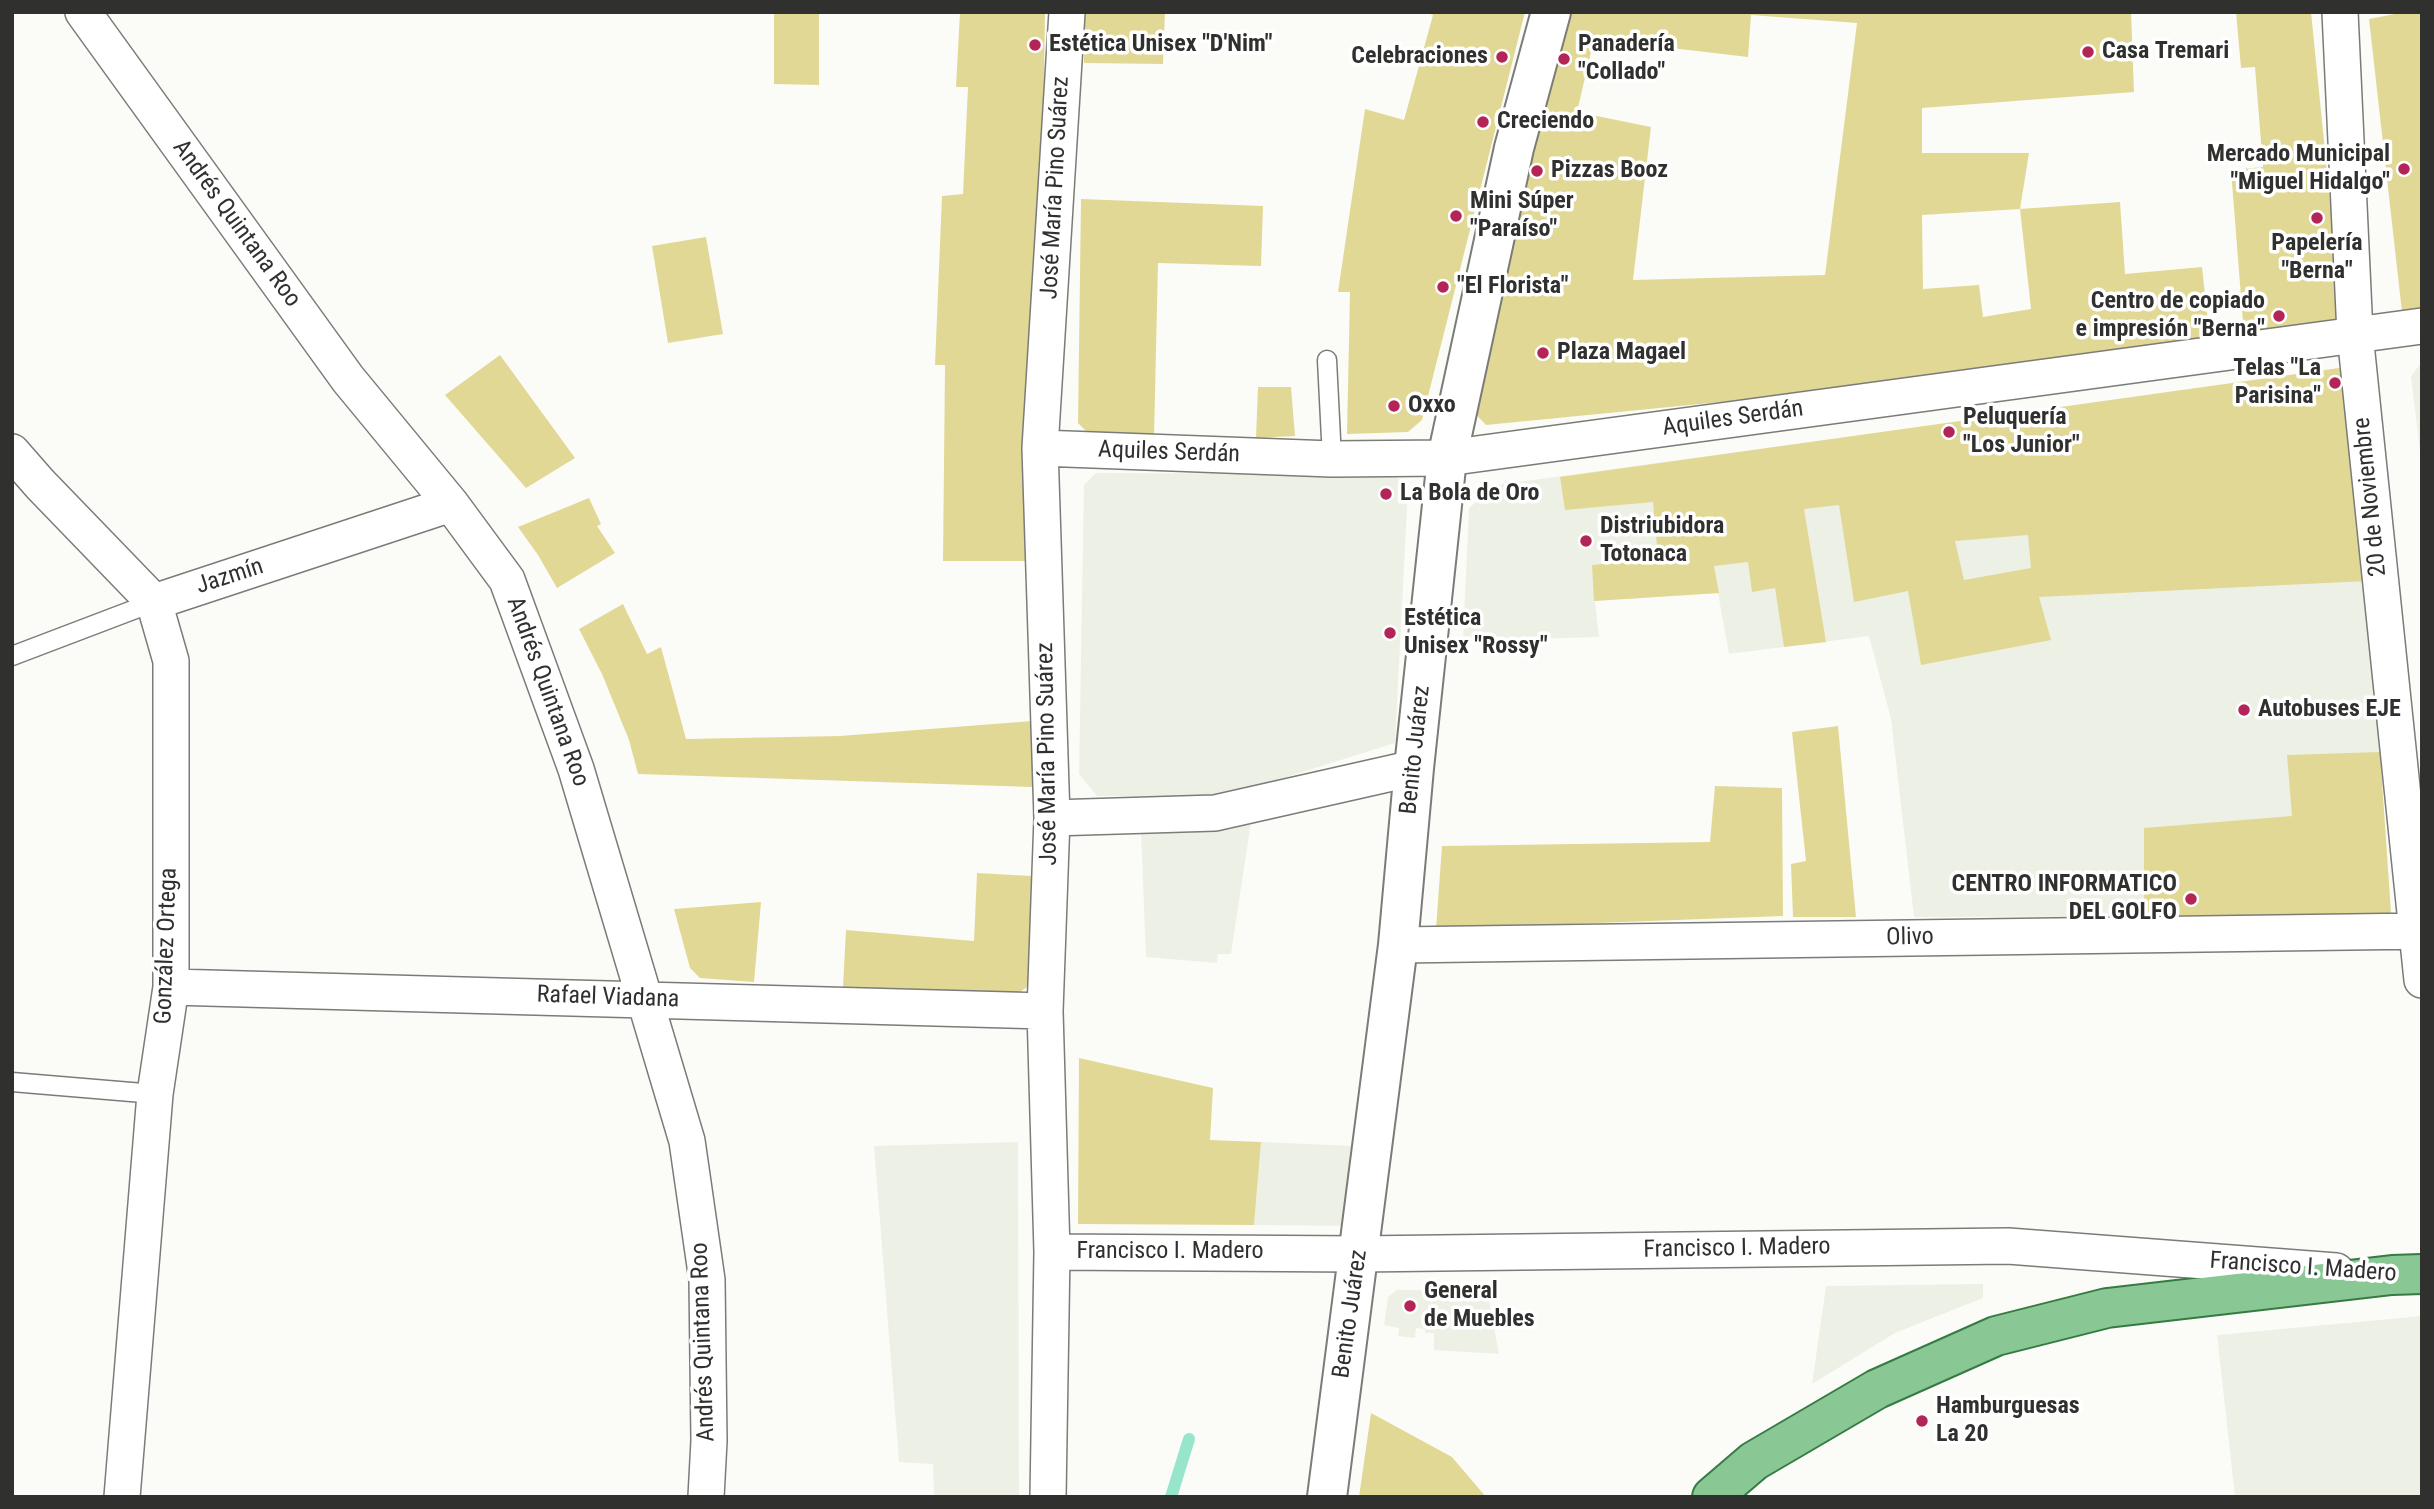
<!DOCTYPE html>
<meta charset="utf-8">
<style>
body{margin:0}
#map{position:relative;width:2434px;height:1509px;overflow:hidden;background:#fbfcf8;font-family:"Roboto Condensed",sans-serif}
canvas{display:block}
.frame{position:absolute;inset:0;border:14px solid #30312f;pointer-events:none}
</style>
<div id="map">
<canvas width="2434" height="1509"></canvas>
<div class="frame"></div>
</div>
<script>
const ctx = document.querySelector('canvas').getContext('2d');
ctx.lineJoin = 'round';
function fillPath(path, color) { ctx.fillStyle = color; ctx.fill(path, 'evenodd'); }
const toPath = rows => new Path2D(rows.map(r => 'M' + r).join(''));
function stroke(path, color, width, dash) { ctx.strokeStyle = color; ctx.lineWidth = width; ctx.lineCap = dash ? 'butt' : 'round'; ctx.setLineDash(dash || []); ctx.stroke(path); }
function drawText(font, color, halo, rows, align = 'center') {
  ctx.font = font + ' "Roboto Condensed",sans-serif'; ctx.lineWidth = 7; ctx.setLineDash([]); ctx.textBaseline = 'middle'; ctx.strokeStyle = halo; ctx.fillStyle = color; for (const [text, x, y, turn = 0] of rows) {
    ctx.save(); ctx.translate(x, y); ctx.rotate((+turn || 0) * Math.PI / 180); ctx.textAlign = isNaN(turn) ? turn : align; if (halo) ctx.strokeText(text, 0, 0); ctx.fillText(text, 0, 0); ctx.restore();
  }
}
fillPath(toPath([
 [2422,362,2422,467,2411,376],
 [2353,375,2391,913,2388,916,1914,917,1891,719,1869,636,1729,654,1718,593,1595,601,1599,637,1463,641,1469,508,1496,485,1986,418],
 [1096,473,1394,474,1408,488,1395,743,1223,797,1097,796,1079,774,1084,485],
 [1251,822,1231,954,1218,954,1217,963,1146,957,1141,831],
 [1018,1142,1019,1497,934,1497,933,1464,899,1462,874,1146],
 [1261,1142,1353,1146,1344,1226,1254,1225],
 [1983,1284,1983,1298,1895,1333,1812,1384,1826,1286],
 [1397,1290,1487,1290,1499,1354,1434,1350,1434,1333,1425,1333,1425,1329,1416,1328,1415,1338,1398,1336,1399,1328,1384,1325,1388,1297],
 [2422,1316,2422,1497,2235,1497,2217,1335]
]), '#edf1e5');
stroke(toPath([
 [1171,1497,1189,1439]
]), '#97e5cb', 12);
fillPath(toPath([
 [774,12,819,12,819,85,774,84],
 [960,12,1045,12,1036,561,943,561,945,365,935,365,942,196,963,194,968,87,956,87],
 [1084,12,1165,12,1163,64,1084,63],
 [1424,12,1525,12,1422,420,1408,432,1347,434,1350,292,1338,292,1365,109,1404,120,1433,15],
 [1561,12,2131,12,2134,92,1922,108,1922,153,2029,153,2020,209,2120,202,2125,274,2202,267,2210,340,1782,396,1486,425,1468,406],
 [1751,15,1857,23,1825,275,1633,280,1651,127,1577,112,1594,39,1748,57],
 [2020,209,2031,309,1983,317,1979,285,1923,289,1922,215],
 [2236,12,2311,12,2342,320,2244,335,2231,170,2263,167,2255,67,2241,68],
 [2405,12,2422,12,2422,319,2403,321,2369,19],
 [1081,199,1263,206,1261,266,1158,263,1154,437,1090,435,1078,423],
 [706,237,723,334,668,343,652,246],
 [500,355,575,458,526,488,445,395],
 [2339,368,2353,375,2367,581,2039,597,2051,640,1921,665,1908,591,1854,602,1839,505,1804,509,1826,642,1784,647,1775,588,1752,592,1748,562,1714,566,1719,593,1594,601,1592,565,1658,558,1653,502,1565,510,1560,477],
 [2028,535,2031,568,1964,580,1955,541],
 [1258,387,1291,387,1295,436,1256,438],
 [589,498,601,524,597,526,615,553,557,588,538,555,518,527],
 [623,604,647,654,661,647,686,739,840,736,1032,721,1032,787,638,774,629,740,602,674,579,629],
 [1838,726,1856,917,1793,917,1791,864,1806,861,1792,732],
 [2380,752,2391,913,2388,916,2144,916,2144,828,2292,816,2287,755],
 [1715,786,1782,788,1783,916,1436,929,1442,846,1710,842],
 [977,873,1031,876,1030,985,1011,998,843,987,846,930,974,941],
 [761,902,754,982,700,978,690,968,674,909],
 [1079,1058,1213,1088,1210,1140,1261,1142,1254,1225,1078,1224],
 [1371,1413,1452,1457,1486,1497,1359,1497]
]), '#e2d895');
const lane = toPath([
 [1327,360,1332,459],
 [12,656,154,602],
 [12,1082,155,1094]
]);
const street = toPath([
 [83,12,348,379,451,504,507,580,576,769,687,1141,707,1280,709,1441,706,1497],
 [2340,12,2355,334,2422,980],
 [1040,448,1332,459,1447,458,2422,326],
 [12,452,40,484,154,602,171,661,171,987,155,1094,122,1497],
 [154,602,451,504],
 [1052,818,1215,813,1414,768],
 [1398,945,2422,931],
 [171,987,1045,1011],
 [1052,1252,1359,1254,2008,1246,2336,1271],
 [1048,1497,1052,1252,1045,1011,1052,818,1040,448,1067,12]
]);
const secondary = toPath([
 [1327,1497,1398,945,1414,768,1447,458,1514,148,1551,12]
]);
const primary = toPath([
 [1712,1497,1754,1461,1877,1389,1996,1336,2107,1308,2392,1275,2422,1274]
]);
stroke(lane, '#7b7c78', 21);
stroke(street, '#7b7c78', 38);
stroke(secondary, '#7b7c78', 42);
stroke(primary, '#367a44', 42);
stroke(lane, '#fff', 18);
stroke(street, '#fff', 35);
stroke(secondary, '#fff', 38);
stroke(primary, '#89c795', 38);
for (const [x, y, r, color] of [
 [1035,45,7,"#b42557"],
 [2088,52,7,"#b42557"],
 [1502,57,7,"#b42557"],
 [1564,59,7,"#b42557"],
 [1483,122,7,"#b42557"],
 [2404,169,7,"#b42557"],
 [1537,171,7,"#b42557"],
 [1456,216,7,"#b42557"],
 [2317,218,7,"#b42557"],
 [1443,287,7,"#b42557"],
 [2279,316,7,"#b42557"],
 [1543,353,7,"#b42557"],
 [2335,383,7,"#b42557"],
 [1394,406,7,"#b42557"],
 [1949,432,7,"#b42557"],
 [1386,494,7,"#b42557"],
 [1586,541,7,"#b42557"],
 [1390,633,7,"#b42557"],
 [2244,710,7,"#b42557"],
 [2191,899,7,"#b42557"],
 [1410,1306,7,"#b42557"],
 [1922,1421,7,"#b42557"]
]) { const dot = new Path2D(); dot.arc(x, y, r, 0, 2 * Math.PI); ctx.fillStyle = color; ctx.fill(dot); stroke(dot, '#fff', 2.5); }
drawText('bold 24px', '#30312f', '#fff', [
 ["Estética Unisex \"D'Nim\"",1049,45],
 ["Panadería",1578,45],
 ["\"Collado\"",1578,73],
 ["Casa Tremari",2102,52],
 ["Celebraciones",1488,57,"right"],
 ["Creciendo",1497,122],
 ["Mercado Municipal",2390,155,"right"],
 ["\"Miguel Hidalgo\"",2390,183,"right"],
 ["Pizzas Booz",1551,171],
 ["Mini Súper",1470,202],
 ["\"Paraíso\"",1470,230],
 ["Papelería",2317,244,"center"],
 ["\"Berna\"",2317,272,"center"],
 ["\"El Florista\"",1457,287],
 ["Centro de copiado",2265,302,"right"],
 ["e impresión \"Berna\"",2265,330,"right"],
 ["Plaza Magael",1557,353],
 ["Telas \"La",2321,369,"right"],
 ["Parisina\"",2321,397,"right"],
 ["Oxxo",1408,406],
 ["Peluquería",1963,418],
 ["\"Los Junior\"",1963,446],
 ["La Bola de Oro",1400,494],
 ["Distriubidora",1600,527],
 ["Totonaca",1600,555],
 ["Estética",1404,619],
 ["Unisex \"Rossy\"",1404,647],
 ["Autobuses EJE",2258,710],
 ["CENTRO INFORMATICO",2177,885,"right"],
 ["DEL GOLFO",2177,913,"right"],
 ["General",1424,1292],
 ["de Muebles",1424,1320],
 ["Hamburguesas",1936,1407],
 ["La 20",1936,1435]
], 'left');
drawText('24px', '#30312f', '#fff', [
 ["José María Pino Suárez",1056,188,-87],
 ["Andrés Quintana Roo",236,224,54],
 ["Aquiles Serdán",1733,419,-8],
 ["Aquiles Serdán",1169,453,2],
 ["20 de Noviembre",2371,497,-96],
 ["Jazmín",230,577,-18],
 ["Andrés Quintana Roo",547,692,70],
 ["Benito Juárez",1416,750,-84],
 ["José María Pino Suárez",1048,754,-91],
 ["Olivo",1910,938,-1],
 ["González Ortega",167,946,-88],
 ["Rafael Viadana",608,998,2],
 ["Francisco I. Madero",1737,1249,-1],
 ["Francisco I. Madero",1170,1252],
 ["Francisco I. Madero",2303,1268,4],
 ["Benito Juárez",1351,1314,-82],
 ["Andrés Quintana Roo",704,1342,-92]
]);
</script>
